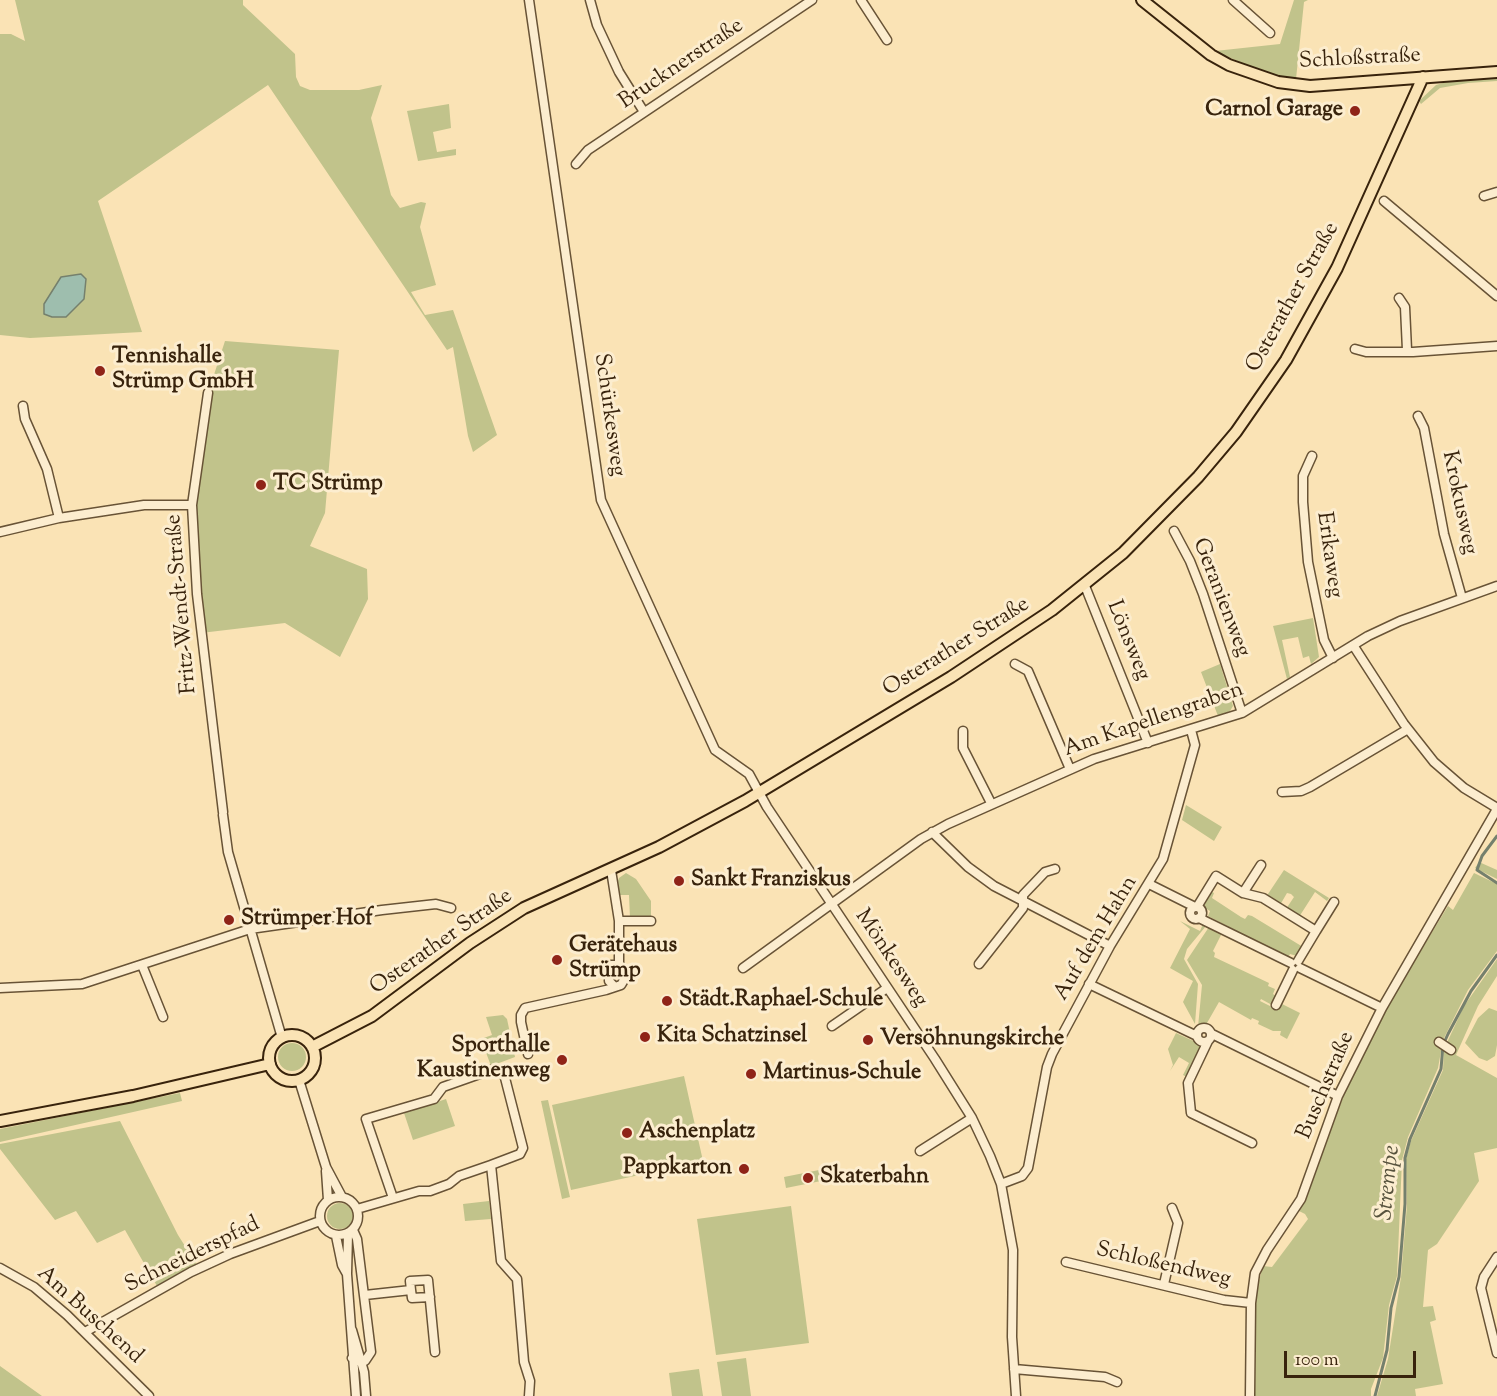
<!DOCTYPE html>
<meta charset="utf-8">
<style>
body{margin:0}
#map{position:relative;width:1497px;height:1396px;overflow:hidden;background:#fae3b5;font-family:"Sorts Mill Goudy",serif}
canvas{display:block}
.scale{position:absolute;left:1284px;top:1351px;width:132px;height:27px;box-sizing:border-box;border:3px solid #38230c;border-top:0;padding-left:8px;font-size:18px;line-height:21px;white-space:nowrap;color:#38230c;-webkit-text-stroke:4px #fcedcf;paint-order:stroke}
</style>
<div id="map">
<canvas width="1497" height="1396"></canvas>
<div class="scale">100 m</div>
</div>
<script>
const ctx = document.querySelector('canvas').getContext('2d');
ctx.lineJoin = 'round';
function fillPath(path, color) { ctx.fillStyle = color; ctx.fill(path, 'evenodd'); }
const toPath = rows => new Path2D(rows.map(r => 'M' + r).join(''));
function stroke(path, color, width, dash) { ctx.strokeStyle = color; ctx.lineWidth = width; ctx.lineCap = dash ? 'butt' : 'round'; ctx.setLineDash(dash || []); ctx.stroke(path); }
function drawText(font, color, halo, rows, align = 'center') {
  ctx.font = font + ' "Sorts Mill Goudy",serif'; ctx.lineWidth = 6; ctx.setLineDash([]); ctx.textBaseline = 'middle'; ctx.strokeStyle = halo; ctx.fillStyle = color; for (const [text, x, y, turn = 0] of rows) {
    ctx.save(); ctx.translate(x, y); ctx.rotate((+turn || 0) * Math.PI / 180); ctx.textAlign = isNaN(turn) ? turn : align; if (halo) ctx.strokeText(text, 0, 0); ctx.fillText(text, 0, 0); ctx.restore();
  }
}
fillPath(toPath([
 [15,0,243,0,243,5,295,54,296,77,300,86,310,90,359,90,382,85,371,118,391,195,400,208,421,202,426,203,420,227,436,285,411,292,425,315,453,310,497,435,473,452,468,436,453,347,447,350,268,85,98,201,142,332,30,338,0,335,0,34,11,34,25,41],
 [1294,0,1308,0,1304,2,1296,79,1264,73,1215,51,1280,44],
 [1497,78,1497,81,1468,83,1440,88,1421,104,1419,101,1436,85,1450,81],
 [449,104,451,128,433,132,437,152,456,149,456,155,418,161,407,111],
 [225,341,339,350,325,513,310,546,367,569,368,599,340,657,285,623,201,633,192,505,208,393],
 [1313,618,1319,657,1311,664,1309,656,1303,658,1298,637,1282,640,1290,677,1287,679,1273,626],
 [1220,664,1233,706,1230,711,1218,716,1201,672],
 [1186,805,1222,827,1214,841,1182,820],
 [1479,862,1497,870,1497,879,1475,868],
 [1284,870,1329,898,1327,901,1315,892,1299,917,1286,909,1294,897,1291,894,1287,893,1280,905,1266,897],
 [626,873,636,879,651,901,651,919,630,918,629,895,619,895,616,886,619,878],
 [1474,873,1497,884,1497,951,1468,990,1443,1040,1438,1068,1408,1137,1402,1160,1397,1276,1389,1305,1383,1358,1371,1389,1371,1396,1255,1396,1256,1292,1263,1266,1272,1267,1308,1219,1305,1214,1299,1211,1353,1072,1395,993,1448,906,1453,910],
 [1212,892,1214,893,1212,898,1241,917,1245,919,1248,915,1252,916,1303,947,1297,956,1290,954,1288,958,1208,916,1210,911,1203,907],
 [1180,921,1200,931,1203,924,1206,926,1187,949,1184,959,1198,984,1195,1024,1183,1002,1193,981,1170,968,1190,929],
 [1209,927,1222,933,1213,951,1215,953,1214,957,1269,983,1268,986,1275,989,1273,994,1276,996,1272,1005,1261,999,1260,1001,1274,1008,1280,1008,1282,1004,1300,1013,1287,1039,1280,1035,1281,1031,1273,1031,1258,1024,1259,1021,1252,1018,1251,1020,1219,1002,1207,1023,1198,1027,1202,985,1187,960],
 [1497,959,1497,976,1478,1006,1456,1055,1497,1078,1497,1148,1474,1153,1479,1181,1437,1244,1428,1250,1423,1307,1433,1306,1436,1320,1430,1322,1443,1384,1415,1389,1416,1396,1377,1396,1388,1359,1401,1277,1407,1205,1406,1159,1411,1141,1443,1070,1444,1049,1464,1006],
 [1489,1008,1497,1011,1497,1045,1495,1056,1487,1061,1479,1058,1465,1043,1478,1018],
 [503,1015,507,1019,515,1057,491,1066,481,1039,492,1035,486,1017],
 [1176,1033,1202,1045,1202,1050,1199,1049,1187,1077,1183,1075,1189,1063,1179,1057,1170,1071,1173,1065,1168,1049],
 '278 1057a14 14 0 1 1 28 0a14 14 0 1 1-28 0Z',
 [684,1076,703,1161,571,1190,552,1105],
 [180,1093,182,1101,0,1142,0,1129],
 [446,1099,455,1126,413,1140,404,1113],
 [548,1100,570,1197,562,1199,541,1101],
 [120,1121,178,1235,197,1265,157,1286,125,1230,97,1243,76,1211,55,1220,0,1149,0,1144],
 [829,1168,831,1179,786,1188,784,1177],
 [489,1201,491,1219,465,1221,463,1204],
 '327 1216a13 13 0 1 1 26 0a13 13 0 1 1-26 0Z',
 [791,1206,809,1343,716,1355,697,1219],
 [746,1358,751,1396,722,1396,717,1362],
 [0,1366,42,1396,0,1396],
 [699,1369,703,1396,672,1396,669,1373]
]), '#c1c38b');
const water = toPath([
 [81,274,86,279,84,299,66,317,52,317,44,314,44,304,61,277,81,274]
]);
fillPath(water, '#9ebeae');
stroke(water, '#75806d', 1.5);
stroke(toPath([
 [1497,836,1482,856,1477,870,1497,883],
 [1375,1396,1387,1350,1391,1308,1399,1277,1405,1204,1405,1158,1410,1139,1441,1069,1443,1045,1448,1034,1471,991,1497,955]
]), '#75806d', 3);
const minor = toPath([
 [529,0,601,500,715,750,749,774,767,807,935,1059,972,1118,990,1156,1001,1184,1013,1250,1012,1337,1016,1396],
 [590,0,597,25,619,72,644,112],
 [861,0,887,40],
 [1233,0,1270,33],
 [576,164,588,150,812,0],
 [1484,196,1497,192],
 [1384,201,1497,296],
 [1399,298,1405,307,1407,350],
 [1355,349,1366,352,1413,352,1497,346],
 [208,393,192,505,197,594,223,812],
 [23,406,25,419,47,469,59,518],
 [1418,416,1424,428,1444,534,1462,598],
 [1312,456,1303,476,1303,502,1308,562,1324,640,1333,658],
 [1174,531,1190,561,1203,594,1242,713],
 [0,532,59,518,144,505,192,505],
 [1085,586,1148,743],
 [1353,645,1404,724,1434,762,1464,788,1497,808],
 [1015,664,1028,671,1070,769],
 [963,731,963,748,991,803],
 [1282,792,1301,791,1310,787,1408,729],
 [223,815,228,852,282,1038],
 [932,832,968,867,994,886,1110,946],
 [1149,884,1195,907],
 [1243,893,1261,865],
 [1197,907,1216,876,1243,893,1263,898,1316,931,1298,961],
 '1190 913a6 6 0 1 1 12 0a6 6 0 1 1-12 0Z',
 [1199,918,1291,963],
 [619,921,651,921],
 [1316,931,1334,902],
 [979,964,1023,908,1023,895,1045,872,1055,869],
 [142,965,163,1017],
 [743,968,921,839,948,824,1094,759,1242,713,1368,636,1400,621,1497,586],
 [1300,968,1382,1008],
 [1089,984,1197,1036],
 [614,986,609,981,609,969,611,965,619,965],
 [0,988,82,984,250,929,382,910,436,904,451,908],
 [1276,1005,1293,970],
 [832,1026,887,988],
 '1197 1035a7 7 0 1 1 14 0a7 7 0 1 1-14 0Z',
 [1212,1034,1338,1096],
 [1208,1041,1188,1083,1191,1113,1252,1143],
 [1439,1042,1451,1050],
 [528,1054,521,1022,521,1015,525,1008,606,990,621,985,624,980,624,969,619,965,619,921,611,870],
 [299,1080,326,1167,342,1197],
 [920,1151,972,1118],
 [326,1171,328,1200],
 [1001,1184,1022,1176,1028,1168,1047,1067,1052,1054,1110,946,1163,859,1195,745,1191,730],
 '320 1216a19 19 0 1 1 38 0a19 19 0 1 1-38 0Z',
 [393,1198,366,1119,434,1099,443,1087,491,1070,504,1074,523,1148,520,1154,491,1165],
 [357,1209,419,1191,430,1191,449,1184,459,1176,491,1165,501,1261,517,1279,524,1362,530,1381,529,1396],
 [336,1236,342,1265,347,1274,348,1234],
 [1497,1257,1484,1277,1481,1288,1497,1353],
 [1066,1262,1224,1300,1251,1303],
 [0,1268,34,1287,67,1315,149,1396],
 [347,1274,356,1396],
 [1164,1284,1178,1223,1172,1208],
 [411,1290,410,1281,428,1280,435,1352],
 [365,1295,411,1290,412,1298,430,1297],
 [352,1330,364,1372,366,1396],
 [85,1332,191,1272,230,1254,320,1221],
 [352,1358,357,1361,365,1361,371,1352,357,1239,353,1230],
 [1014,1369,1105,1377,1117,1382],
 [1250,1396,1251,1303,1255,1273,1267,1250,1301,1199,1338,1096,1382,1008,1497,809]
]);
const major = toPath([
 [1142,0,1211,55,1229,65,1278,82,1310,86,1497,72],
 '269 1058a23 23 0 1 1 46 0a23 23 0 1 1-46 0Z',
 [312,1047,372,1016,470,943,524,908,659,847,745,801,951,677,1052,610,1123,553,1198,477,1236,432,1286,360,1337,268,1423,77],
 [0,1121,133,1096,270,1064]
]);
stroke(minor, '#685336', 11);
stroke(major, '#38230c', 14);
stroke(minor, '#fcedcf', 8);
stroke(major, '#fae3b5', 10);
for (const [x, y, r, color] of [
 [1355,111,6,"#8f2418"],
 [100,371,6,"#8f2418"],
 [261,485,6,"#8f2418"],
 [679,881,6,"#8f2418"],
 [229,920,6,"#8f2418"],
 [557,960,6,"#8f2418"],
 [667,1001,6,"#8f2418"],
 [645,1037,6,"#8f2418"],
 [868,1040,6,"#8f2418"],
 [562,1060,6,"#8f2418"],
 [751,1074,6,"#8f2418"],
 [627,1133,6,"#8f2418"],
 [744,1169,6,"#8f2418"],
 [808,1178,6,"#8f2418"]
]) { const dot = new Path2D(); dot.arc(x, y, r, 0, 2 * Math.PI); ctx.fillStyle = color; ctx.fill(dot); stroke(dot, '#fcedcf', 2); }
drawText('22px', '#38230c', '#fcedcf', [
 ["Schloßstraße",1360,60,-3],
 ["Brucknerstraße",682,65,-34],
 ["Osterather Straße",1294,298,-61],
 ["Schürkesweg",608,415,82],
 ["Krokusweg",1458,503,78],
 ["Erikaweg",1328,555,82],
 ["Geranienweg",1220,598,69],
 ["Fritz-Wendt-Straße",183,604,-95],
 ["Lönsweg",1127,641,68],
 ["Osterather Straße",957,648,-32],
 ["Am Kapellengraben",1154,721,-19],
 ["Auf dem Hahn",1097,939,-59],
 ["Osterather Straße",442,943,-35],
 ["Mönkesweg",890,959,56],
 ["Buschstraße",1327,1086,-67],
 ["Schneiderspfad",193,1256,-26],
 ["Schloßendweg",1163,1266,13],
 ["Am Buschend",89,1316,42]
]);
drawText('bold 22px', '#38230c', '#fcedcf', [
 ["Carnol Garage",1343,111,"right"],
 ["Tennishalle",112,358],
 ["Strümp GmbH",112,383],
 ["TC Strümp",273,485],
 ["Sankt Franziskus",691,881],
 ["Strümper Hof",241,920],
 ["Gerätehaus",569,947],
 ["Strümp",569,972],
 ["Städt.Raphael-Schule",679,1001],
 ["Kita Schatzinsel",657,1037],
 ["Versöhnungskirche",880,1040],
 ["Sporthalle",550,1047,"right"],
 ["Kaustinenweg",550,1072,"right"],
 ["Martinus-Schule",763,1074],
 ["Aschenplatz",639,1133],
 ["Pappkarton",732,1169,"right"],
 ["Skaterbahn",820,1178]
], 'left');
drawText('italic 24px', '#57523d', '#fcedcf', [
 ["Strempe",1390,1183,-84]
]);
</script>
